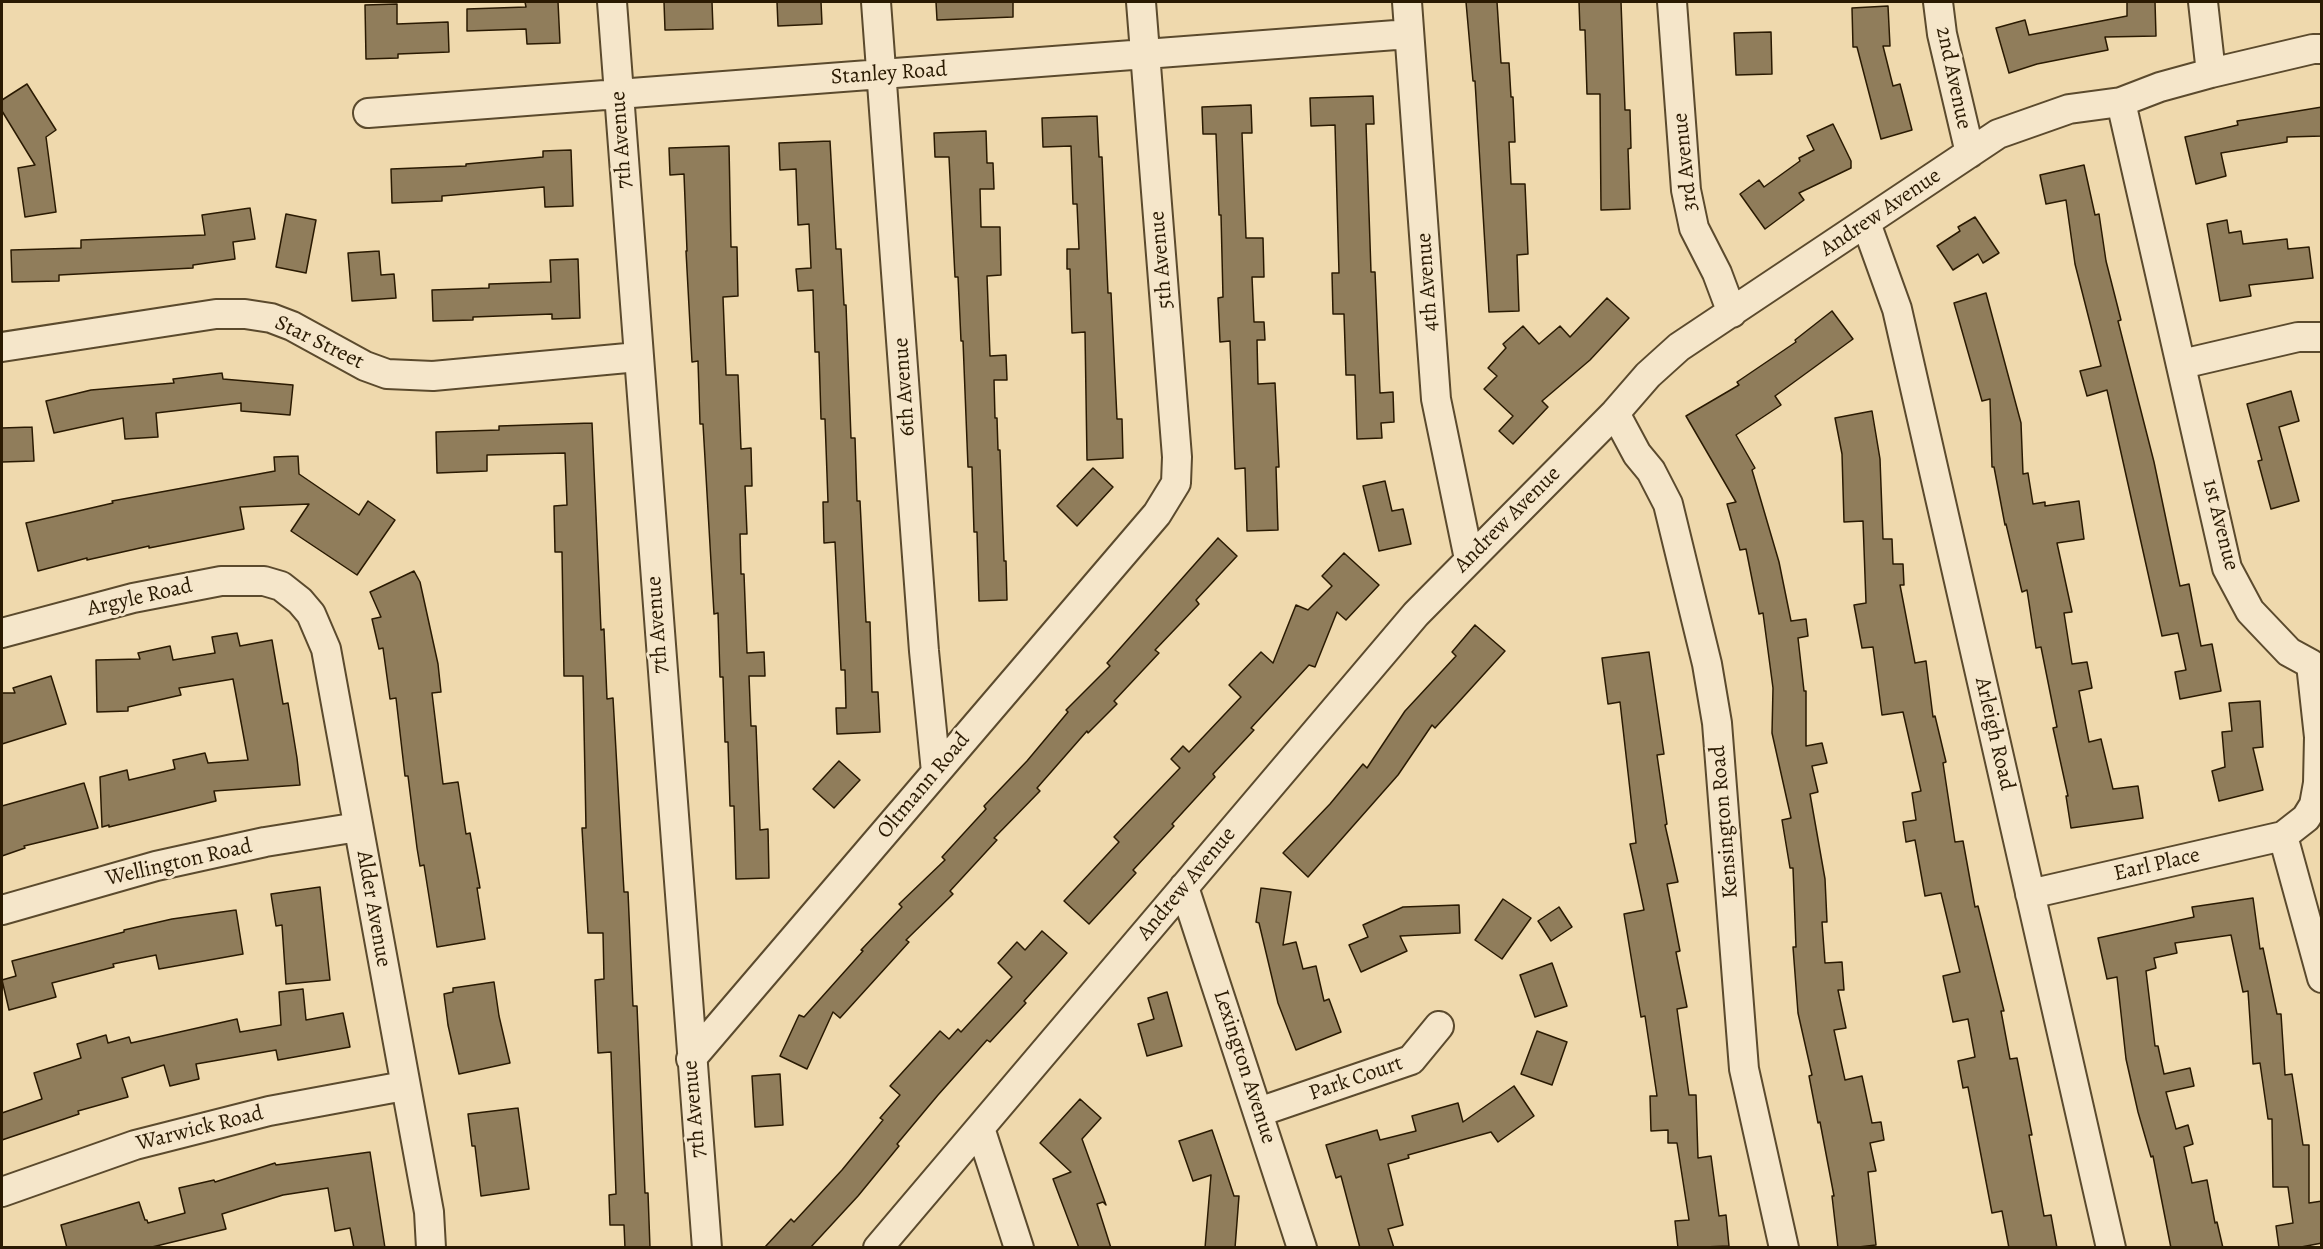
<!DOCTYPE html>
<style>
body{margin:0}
#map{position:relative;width:2323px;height:1249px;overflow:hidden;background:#efd9ad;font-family:Alegreya,serif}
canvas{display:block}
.frame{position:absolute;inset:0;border:3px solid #2a1a02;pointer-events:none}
</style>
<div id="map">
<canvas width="2323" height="1249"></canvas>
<div class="frame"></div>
</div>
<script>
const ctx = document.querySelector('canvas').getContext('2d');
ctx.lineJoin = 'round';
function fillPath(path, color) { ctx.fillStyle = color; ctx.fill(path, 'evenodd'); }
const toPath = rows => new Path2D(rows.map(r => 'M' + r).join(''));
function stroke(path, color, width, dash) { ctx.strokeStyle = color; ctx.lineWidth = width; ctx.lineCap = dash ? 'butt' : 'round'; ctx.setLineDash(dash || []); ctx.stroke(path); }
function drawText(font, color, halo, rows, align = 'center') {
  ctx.font = font + ' Alegreya,serif'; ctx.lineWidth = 6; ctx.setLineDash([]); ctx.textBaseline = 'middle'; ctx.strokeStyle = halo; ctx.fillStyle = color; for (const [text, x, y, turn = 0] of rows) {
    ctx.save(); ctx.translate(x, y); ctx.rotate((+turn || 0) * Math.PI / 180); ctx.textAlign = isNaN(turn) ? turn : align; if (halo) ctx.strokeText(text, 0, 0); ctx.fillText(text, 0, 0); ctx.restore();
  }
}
const building = toPath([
 [525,2,558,2,560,43,527,44,526,29,467,31,467,9,526,7,525,2],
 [664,2,712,2,713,29,665,30,664,2],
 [777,2,821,2,822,24,778,26,777,2],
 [936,2,1013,2,1013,17,937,20,936,2],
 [1466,2,1497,2,1501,63,1509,63,1511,97,1513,97,1515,142,1509,142,1511,184,1525,184,1528,254,1517,255,1519,311,1489,312,1475,81,1473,81,1466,2],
 [1579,2,1621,2,1625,110,1630,110,1631,148,1628,149,1630,209,1601,210,1600,94,1587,94,1585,30,1580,30,1579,2],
 [2127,2,2155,2,2156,36,2105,37,2108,50,2037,64,2009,73,1996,28,2025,20,2029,35,2127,16,2127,2],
 [397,4,397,24,448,22,449,52,398,54,398,58,366,59,365,5,397,4],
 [1888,6,1890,46,1883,46,1893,86,1900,84,1912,130,1881,139,1857,47,1853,47,1852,8,1888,6],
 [1771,32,1772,74,1736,75,1734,33,1771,32],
 [27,84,56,130,46,137,56,212,25,217,18,168,35,165,2,111,2,100,27,84],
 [1373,96,1374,124,1366,124,1371,272,1375,272,1380,393,1393,392,1394,422,1381,423,1382,438,1357,439,1355,375,1346,375,1344,314,1333,314,1332,273,1339,273,1335,125,1311,126,1310,98,1373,96],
 [1251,105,1252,133,1242,133,1246,238,1263,238,1264,277,1252,277,1254,322,1264,322,1265,340,1257,340,1258,384,1275,383,1279,467,1276,467,1278,530,1247,531,1245,468,1235,469,1230,341,1220,342,1218,298,1223,297,1221,215,1219,215,1216,134,1203,134,1202,107,1251,105],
 [2322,107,2322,136,2287,137,2287,142,2221,153,2226,176,2196,184,2185,137,2238,125,2237,121,2322,107],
 [1097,116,1099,157,1102,157,1108,293,1111,293,1117,419,1122,419,1123,458,1087,460,1085,332,1072,333,1070,269,1067,269,1067,249,1079,249,1077,204,1073,204,1071,146,1043,147,1042,118,1097,116],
 [1833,124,1851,161,1851,168,1799,193,1804,200,1765,229,1740,194,1759,180,1764,187,1800,161,1799,158,1814,150,1807,136,1833,124],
 [986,131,987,163,993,163,994,189,980,189,981,227,1000,227,1001,275,987,276,990,356,1006,355,1007,380,994,380,995,418,997,418,998,450,1000,450,1004,561,1006,561,1007,600,979,601,977,532,974,532,972,467,968,467,963,341,961,341,958,277,955,277,949,157,935,157,934,133,986,131],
 [830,141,836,249,841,249,844,305,846,305,851,438,855,438,857,501,860,501,866,622,870,622,872,692,878,692,880,732,837,734,836,708,846,708,845,670,841,670,835,542,824,543,823,502,828,502,825,419,821,419,819,352,815,352,813,290,798,291,796,269,811,268,809,224,798,225,796,169,780,170,779,143,830,141],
 [729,146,731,247,737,247,738,296,723,297,726,375,738,375,741,449,751,448,752,486,745,486,747,534,740,534,741,574,744,574,747,653,764,652,765,676,749,676,751,726,756,726,760,830,768,829,769,878,736,879,734,806,730,806,728,742,725,742,723,677,720,677,718,613,714,614,703,424,700,424,698,361,692,362,686,251,687,251,684,174,670,175,669,148,729,146],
 [571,150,573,206,545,207,544,187,442,196,442,201,392,203,391,169,466,166,466,164,543,157,543,151,571,150],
 [2084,165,2095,215,2099,214,2106,261,2121,320,2118,321,2154,462,2180,586,2189,584,2201,646,2212,644,2221,691,2180,699,2175,672,2186,670,2178,633,2162,636,2107,390,2087,396,2080,371,2101,366,2075,264,2066,200,2046,204,2040,175,2084,165],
 [250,208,255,239,233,242,235,259,193,265,193,268,59,275,59,281,12,282,11,250,81,248,81,240,205,235,202,215,250,208],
 [286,214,316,220,306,273,276,267,286,214],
 [1975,217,1999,253,1983,263,1978,254,1953,270,1937,246,1960,231,1958,227,1975,217],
 [2227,220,2229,233,2241,231,2243,244,2287,239,2288,249,2309,247,2313,278,2249,285,2251,296,2220,301,2207,224,2227,220],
 [379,251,381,275,394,274,396,298,352,301,348,253,379,251],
 [578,259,580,318,552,319,552,314,473,317,473,320,433,321,432,290,489,288,489,284,551,282,550,260,578,259],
 [1986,293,2021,423,2023,474,2028,473,2033,504,2045,502,2045,506,2079,501,2084,539,2057,543,2072,612,2064,613,2072,664,2087,662,2092,688,2079,691,2089,742,2101,739,2113,789,2138,786,2143,818,2071,828,2066,796,2068,796,2053,728,2057,727,2041,647,2036,648,2027,590,2022,592,2006,524,2005,525,1994,467,1992,467,1990,399,1982,401,1954,303,1986,293],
 [1607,298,1629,318,1590,360,1542,401,1548,407,1513,444,1499,431,1513,416,1484,389,1497,376,1488,368,1506,348,1503,344,1523,326,1539,344,1560,326,1570,337,1607,298],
 [1832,311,1853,339,1775,396,1781,405,1736,435,1755,468,1752,470,1779,562,1791,621,1806,619,1808,636,1798,638,1804,691,1806,691,1806,746,1822,743,1827,763,1812,766,1818,792,1810,794,1825,879,1827,922,1822,922,1825,963,1842,962,1844,990,1838,990,1846,1028,1834,1030,1845,1080,1862,1076,1872,1123,1881,1122,1884,1140,1870,1143,1876,1171,1868,1172,1876,1245,1850,1248,1838,1248,1832,1196,1834,1196,1820,1122,1818,1123,1809,1076,1812,1075,1798,1013,1793,947,1796,947,1793,868,1790,868,1782,820,1791,818,1772,733,1773,688,1763,613,1759,614,1746,549,1740,550,1727,504,1736,502,1686,416,1739,385,1737,382,1796,342,1795,340,1832,311],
 [222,373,223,379,293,385,290,415,241,411,241,403,156,413,158,437,125,439,123,418,54,433,46,401,91,390,174,383,173,379,222,373],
 [2291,391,2299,421,2279,427,2299,501,2271,509,2258,461,2262,460,2247,404,2291,391],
 [1872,411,1880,459,1883,539,1892,539,1893,564,1903,564,1904,585,1900,585,1915,663,1926,661,1933,717,1935,716,1946,762,1943,763,1955,842,1963,841,1975,907,1978,906,2004,1011,2001,1011,2010,1059,2017,1058,2032,1135,2029,1135,2044,1216,2051,1215,2057,1248,2009,1248,2002,1211,1992,1213,1968,1087,1963,1088,1958,1061,1975,1057,1968,1019,1953,1022,1943,976,1960,972,1941,893,1925,896,1915,840,1906,842,1903,822,1916,820,1912,793,1921,791,1903,712,1882,715,1873,647,1862,648,1854,605,1866,603,1863,521,1844,522,1842,454,1835,418,1872,411],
 [592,423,601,630,604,629,607,699,613,698,624,892,628,892,633,1006,637,1006,645,1193,648,1193,650,1248,625,1248,624,1225,610,1225,609,1195,616,1194,611,1052,598,1053,595,980,604,979,603,933,588,933,582,828,586,828,583,676,564,676,562,552,555,552,554,506,567,505,565,453,487,455,487,471,437,473,436,432,499,430,499,426,592,423],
 [32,427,34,461,2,462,2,428,32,427],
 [298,456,299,474,359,515,368,501,395,520,357,575,291,531,309,504,240,507,244,529,149,548,149,546,87,560,87,558,38,571,26,523,113,503,112,501,275,471,274,457,298,456],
 [1093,468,1113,487,1077,526,1057,506,1093,468],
 [1385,481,1392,511,1403,509,1411,544,1379,551,1363,486,1385,481],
 [1218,538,1237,556,1196,600,1199,604,1155,650,1159,653,1114,701,1117,704,1088,733,1087,731,1037,788,1040,791,994,838,997,840,950,891,953,894,906,940,909,942,840,1018,833,1012,807,1069,780,1056,799,1015,804,1017,863,951,861,950,902,907,899,904,945,860,942,857,986,809,984,806,1027,761,1068,712,1066,710,1110,666,1107,663,1218,538],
 [1344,553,1379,585,1346,620,1337,612,1315,667,1309,665,1251,728,1254,730,1213,774,1215,777,1172,824,1174,826,1133,870,1136,873,1089,924,1064,901,1119,842,1114,837,1180,768,1171,759,1183,746,1189,752,1241,697,1229,685,1261,652,1273,663,1296,605,1308,610,1332,586,1322,576,1344,553],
 [414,571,420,582,438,664,441,692,432,693,443,784,458,782,466,834,470,833,480,888,477,888,485,939,437,947,424,865,420,866,417,848,408,776,405,776,396,698,390,699,383,648,379,649,372,619,381,617,370,592,414,571],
 [1475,625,1505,651,1435,728,1432,725,1398,775,1308,877,1283,853,1330,804,1363,764,1367,768,1405,711,1456,656,1452,652,1475,625],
 [237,633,240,646,272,640,283,704,288,703,297,758,300,785,214,791,216,801,109,827,109,825,102,827,100,777,127,770,129,780,175,769,173,760,205,753,208,763,248,760,233,679,179,688,181,695,128,707,128,711,97,712,96,660,140,659,138,653,170,646,173,660,215,653,212,637,237,633],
 [1649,652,1664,754,1657,755,1667,824,1665,825,1678,882,1667,884,1680,951,1676,952,1687,1007,1677,1009,1689,1095,1696,1095,1698,1158,1711,1156,1719,1216,1726,1215,1729,1246,1678,1248,1675,1221,1689,1220,1677,1143,1668,1143,1668,1130,1651,1131,1650,1096,1657,1096,1645,1016,1641,1017,1624,914,1644,910,1630,844,1636,843,1620,702,1608,704,1602,658,1649,652],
 [51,676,66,724,2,744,2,693,15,693,13,688,51,676],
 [2260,701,2263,747,2253,748,2263,790,2219,801,2212,771,2225,767,2222,732,2232,731,2229,703,2260,701],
 [839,761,860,780,834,808,813,789,839,761],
 [84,783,98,828,24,846,25,848,2,856,2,806,84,783],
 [320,887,330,980,286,984,282,925,276,926,271,894,320,887],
 [1261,888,1291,892,1283,945,1296,942,1303,969,1316,966,1324,1001,1329,999,1341,1032,1296,1050,1278,1003,1259,923,1256,922,1261,888],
 [2253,898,2260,949,2263,948,2277,1014,2281,1014,2285,1075,2292,1074,2303,1145,2309,1145,2309,1203,2322,1201,2322,1243,2296,1248,2279,1248,2276,1226,2293,1223,2288,1187,2273,1187,2272,1119,2268,1119,2260,1063,2253,1064,2248,991,2243,992,2231,935,2175,943,2177,953,2154,958,2156,968,2146,971,2155,1046,2158,1046,2164,1074,2190,1068,2194,1086,2166,1092,2176,1129,2188,1125,2193,1144,2184,1147,2192,1183,2207,1180,2215,1223,2217,1222,2223,1248,2171,1248,2153,1156,2151,1157,2138,1112,2126,1059,2117,977,2107,979,2098,938,2194,917,2192,907,2253,898],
 [1503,899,1531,918,1502,959,1475,940,1503,899],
 [1459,905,1460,933,1400,936,1407,951,1361,972,1349,945,1368,937,1363,925,1403,907,1459,905],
 [1559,907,1572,927,1551,941,1538,921,1559,907],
 [236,910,243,954,159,969,156,955,113,964,114,967,52,983,56,997,9,1010,2,980,16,976,12,961,124,932,124,930,172,919,236,910],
 [1042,931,1067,953,1024,1001,1026,1003,990,1042,987,1040,938,1095,897,1144,899,1146,858,1196,810,1248,764,1248,791,1219,794,1222,842,1170,883,1120,880,1118,900,1095,890,1086,940,1031,949,1039,958,1029,961,1032,1012,977,998,963,1017,942,1025,950,1042,931],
 [1552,963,1567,1006,1535,1017,1520,975,1552,963],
 [494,982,499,1016,510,1063,459,1074,448,1025,444,994,453,992,453,988,494,982],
 [303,989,306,1020,343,1013,350,1047,278,1060,276,1050,196,1064,199,1079,170,1086,164,1065,122,1078,128,1097,78,1111,79,1114,2,1140,2,1113,42,1099,34,1073,81,1058,77,1044,106,1035,108,1043,129,1037,131,1043,237,1019,240,1032,281,1025,279,992,303,989],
 [1167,992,1182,1046,1147,1056,1138,1024,1154,1019,1148,998,1167,992],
 [1537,1031,1567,1042,1552,1085,1521,1074,1537,1031],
 [780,1074,783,1125,755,1127,752,1076,780,1074],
 [1514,1086,1534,1116,1498,1142,1491,1132,1408,1155,1409,1158,1388,1164,1403,1225,1388,1229,1394,1248,1360,1248,1341,1176,1336,1178,1326,1145,1377,1130,1380,1140,1416,1131,1412,1116,1458,1103,1463,1122,1514,1086],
 [1080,1099,1101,1118,1082,1139,1106,1205,1103,1202,1097,1204,1111,1248,1079,1248,1053,1179,1071,1172,1040,1143,1080,1099],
 [518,1108,529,1189,481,1196,475,1146,472,1146,468,1114,518,1108],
 [1212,1130,1234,1196,1239,1196,1235,1248,1205,1248,1211,1175,1193,1181,1179,1141,1212,1130],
 [370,1152,385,1248,354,1248,350,1228,335,1231,328,1188,283,1195,222,1214,226,1229,148,1248,67,1248,61,1225,139,1202,145,1220,147,1220,148,1223,185,1213,179,1188,214,1180,215,1182,275,1163,276,1165,370,1152]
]);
fillPath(building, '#907d5b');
stroke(building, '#2a1a02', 1.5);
const minor = toPath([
 [612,2,707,1248],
 [876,2,924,651,936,772],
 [1407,2,1436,399,1469,559],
 [1672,2,1686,190,1694,228,1717,273,1732,313],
 [1938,2,1942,34,1970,153],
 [2203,2,2211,73],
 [2121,102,2227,568,2250,611,2289,652,2311,664,2319,737,2318,783,2314,805,2306,818,2283,836,2322,978],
 [368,113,1409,34],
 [1866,223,1897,309,2111,1248],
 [2,347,216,314,245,314,271,318,292,326,365,366,387,374,433,376,638,357],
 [2182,364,2298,337,2322,337],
 [1615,413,1637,454,1651,471,1668,504,1707,664,1717,723,1744,1069,1784,1248],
 [2,633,133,598,221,581,264,581,281,586,300,601,311,614,326,649,429,1212,431,1248],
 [1184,887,1302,1248],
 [2030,894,2283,836],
 [2,910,156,866,265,842,358,827],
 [691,1059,1157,514,1176,483,1177,457,1141,2],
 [1259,1112,1411,1060,1439,1026],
 [980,1128,1019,1248],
 [2,1192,135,1145,269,1111,404,1086],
 [878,1248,1416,614,1615,413,1648,375,1679,347,1998,134,2069,109,2121,102,2160,87,2211,73,2313,49,2322,49]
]);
stroke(minor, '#5b4a2d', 32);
stroke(minor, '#f5e6ca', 28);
drawText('22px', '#2a1a02', '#f5e6ca', [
 ["Stanley Road",889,74,-4],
 ["2nd Avenue",1953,78,78],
 ["7th Avenue",622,140,-94],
 ["3rd Avenue",1686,162,-96],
 ["Andrew Avenue",1881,213,-34],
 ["5th Avenue",1162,260,-95],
 ["4th Avenue",1428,282,-94],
 ["Star Street",319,343,26],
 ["6th Avenue",905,387,-94],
 ["Andrew Avenue",1508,520,-45],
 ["1st Avenue",2220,525,76],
 ["Argyle Road",140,598,-13],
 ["7th Avenue",658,625,-94],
 ["Arleigh Road",1994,734,77],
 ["Oltmann Road",924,786,-50],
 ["Kensington Road",1725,822,-95],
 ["Wellington Road",179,863,-13],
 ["Earl Place",2157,865,-13],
 ["Andrew Avenue",1187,884,-50],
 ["Alder Avenue",373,909,80],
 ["Lexington Avenue",1244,1067,72],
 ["Park Court",1356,1079,-19],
 ["7th Avenue",695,1109,-95],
 ["Warwick Road",200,1129,-14]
]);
</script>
